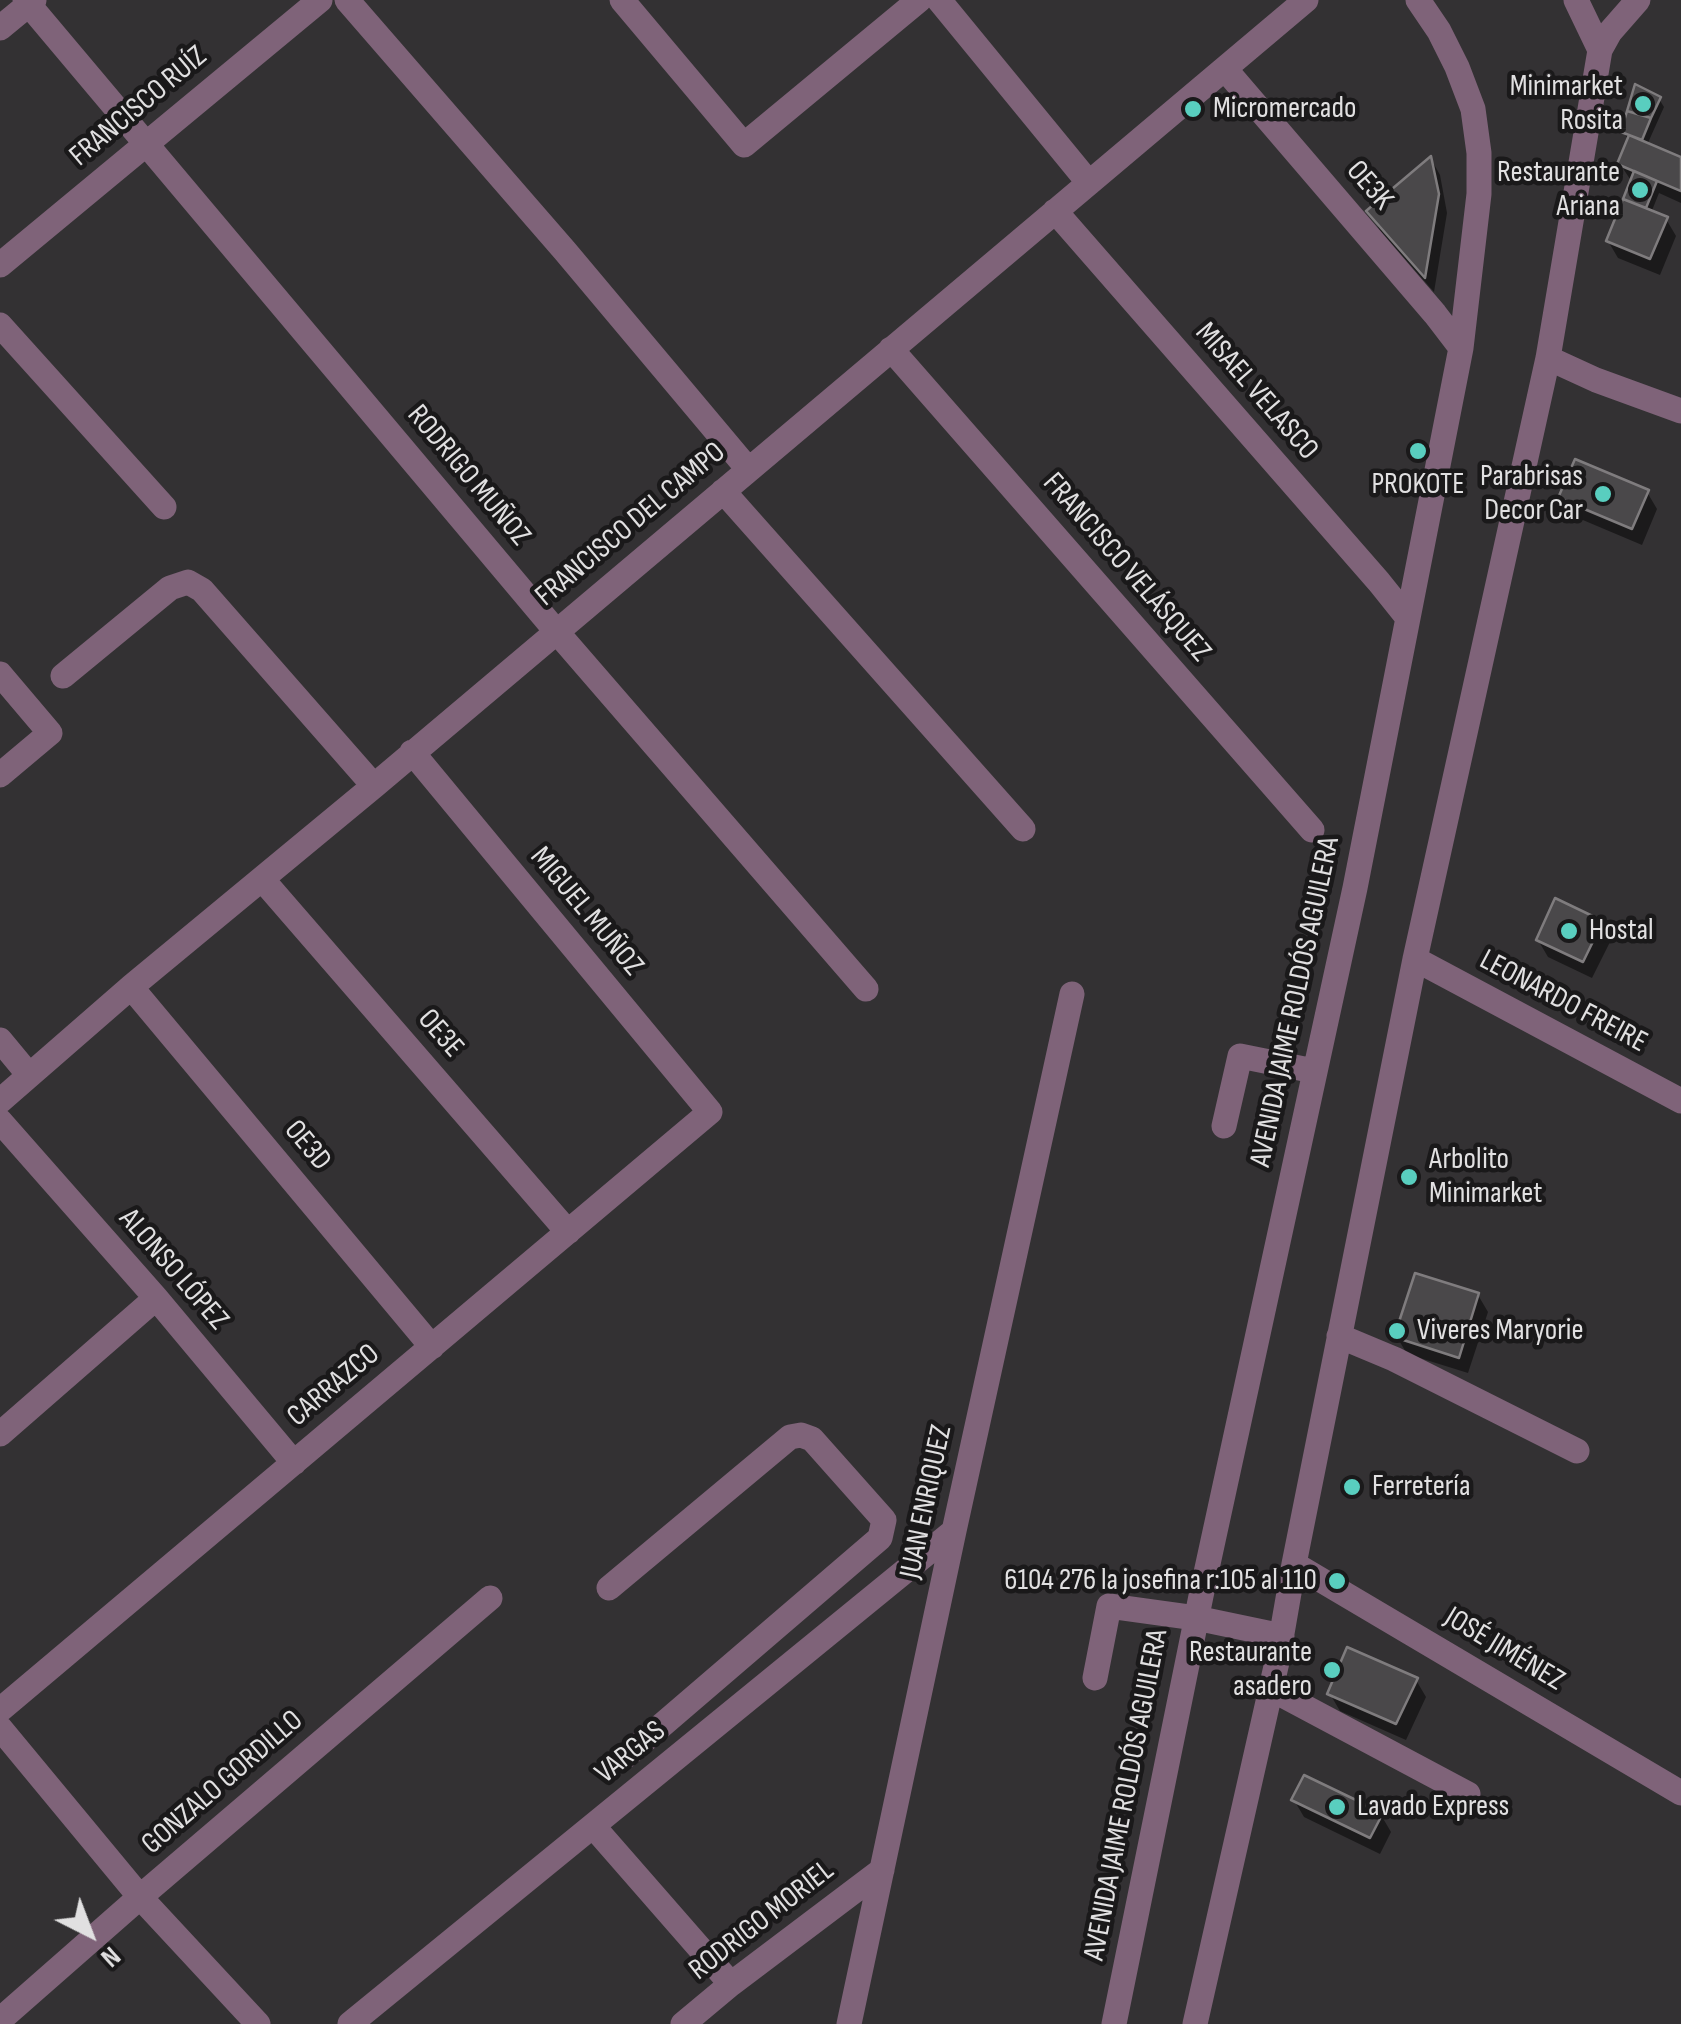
<!DOCTYPE html>
<meta charset="utf-8">
<style>
body{margin:0}
#map{position:relative;width:1681px;height:2024px;overflow:hidden;background:#333133;font-family:"Sofia Sans Condensed",sans-serif}
canvas{display:block}
.north{position:absolute;left:40px;top:1884px;width:100px;height:100px;-webkit-text-stroke:8px #1a191a;paint-order:stroke;rotate:138deg;font-size:28px;font-weight:700;line-height:40px;text-align:center;color:#e1e0e1}
.north::after{content:'';display:block;margin:auto;width:35px;height:45px;background:#e1e0e1;clip-path:polygon(50% 0,100% 100%,50% 72%,0 100%)}
</style>
<div id="map">
<canvas width="1681" height="2024"></canvas>
<div class="north">N</div>
</div>
<script>
const ctx = document.querySelector('canvas').getContext('2d');
ctx.lineJoin = 'round';
function fillPath(path, color) { ctx.fillStyle = color; ctx.fill(path, 'evenodd'); }
const toPath = rows => new Path2D(rows.map(r => 'M' + r).join(''));
function stroke(path, color, width, dash) { ctx.strokeStyle = color; ctx.lineWidth = width; ctx.lineCap = dash ? 'butt' : 'round'; ctx.setLineDash(dash || []); ctx.stroke(path); }
function drawText(font, color, halo, rows, align = 'center') {
  ctx.font = font + ' "Sofia Sans Condensed",sans-serif'; ctx.lineWidth = 9; ctx.setLineDash([]); ctx.textBaseline = 'middle'; ctx.strokeStyle = halo; ctx.fillStyle = color; for (const [text, x, y, turn = 0] of rows) {
    ctx.save(); ctx.translate(x, y); ctx.rotate((+turn || 0) * Math.PI / 180); ctx.textAlign = isNaN(turn) ? turn : align; if (halo) ctx.strokeText(text, 0, 0); ctx.fillText(text, 0, 0); ctx.restore();
  }
}
fillPath(toPath([
 [1659,99,1664,107,1647,145,1681,160,1681,203,1659,193,1651,213,1666,219,1676,236,1660,275,1618,258,1608,241,1632,182,1620,164,1628,140,1624,132],
 [1431,159,1440,175,1447,213,1434,292,1379,229,1370,212],
 [1647,492,1657,509,1642,545,1571,515,1561,498],
 [1601,923,1611,940,1592,978,1548,957,1538,940],
 [1478,1295,1488,1312,1468,1373,1407,1354,1397,1337],
 [1416,1680,1426,1697,1406,1740,1340,1711,1330,1694],
 [1294,1800,1381,1815,1391,1832,1380,1854,1304,1817]
]), '#0007');
const building = toPath([
 [1635,84,1661,97,1651,118,1627,111,1635,84],
 [1627,111,1651,118,1642,140,1621,132,1627,111],
 [1629,135,1681,157,1681,191,1617,164,1629,135],
 [1431,156,1439,194,1425,278,1366,211,1431,156],
 [1634,171,1657,181,1646,208,1623,199,1634,171],
 [1623,199,1668,217,1650,259,1606,241,1623,199],
 [1575,459,1649,490,1632,529,1558,498,1575,459],
 [1555,898,1603,921,1583,962,1536,940,1555,898],
 [1415,1273,1479,1293,1459,1358,1394,1337,1415,1273],
 [1347,1647,1418,1678,1396,1724,1327,1694,1347,1647],
 [1304,1775,1383,1813,1370,1838,1291,1800,1304,1775]
]);
fillPath(building, '#4a484a');
stroke(building, '#7f7c7e', 2.5);
stroke(toPath([
 [25,0,556,631,866,989],
 [347,0,565,251,748,469],
 [622,0,744,145,919,0],
 [939,0,1089,183],
 [0,28,34,0],
 [1600,50,1610,32,1638,0],
 [1225,69,1435,314,1461,348],
 [1055,211,1379,582,1407,617],
 [0,265,320,0],
 [0,325,164,507],
 [891,349,1312,830],
 [1548,358,1596,380,1681,411],
 [723,491,1023,829],
 [0,674,50,733,0,775],
 [63,676,170,588,188,582,202,590,374,786],
 [262,879,568,1232],
 [1415,959,1681,1101],
 [131,987,432,1347],
 [0,1040,29,1075],
 [0,1101,131,987,374,786,1306,0],
 [0,1121,156,1298,294,1463],
 [1224,1126,1240,1056,1314,1071],
 [1339,1336,1394,1359,1577,1451],
 [0,1434,156,1298],
 [1294,1564,1681,1793],
 [609,1588,790,1437,801,1435,812,1439,884,1520,880,1538,626,1756],
 [1095,1678,1109,1606,1196,1618,1282,1636],
 [1271,1689,1468,1794],
 [0,1710,710,1112,412,752],
 [0,1728,140,1897,258,2024],
 [593,1826,731,1984],
 [0,2020,140,1897,490,1598],
 [350,2024,954,1531],
 [683,2024,731,1984,882,1870],
 [849,2024,954,1531,1072,994],
 [1114,2024,1201,1596,1355,888,1461,348,1479,194,1479,153,1473,109,1457,67,1439,31,1418,0],
 [1195,2024,1277,1662,1294,1564,1415,959,1548,358,1600,50,1576,0]
]), '#7f6379', 25);
for (const [x, y, r, color] of [
 [1643,104,10,"#59cebf"],
 [1193,109,10,"#59cebf"],
 [1640,190,10,"#59cebf"],
 [1418,451,10,"#59cebf"],
 [1603,494,10,"#59cebf"],
 [1569,931,10,"#59cebf"],
 [1409,1177,10,"#59cebf"],
 [1397,1331,10,"#59cebf"],
 [1352,1487,10,"#59cebf"],
 [1337,1581,10,"#59cebf"],
 [1332,1670,10,"#59cebf"],
 [1337,1807,10,"#59cebf"]
]) { const dot = new Path2D(); dot.arc(x, y, r, 0, 2 * Math.PI); ctx.fillStyle = color; ctx.fill(dot); stroke(dot, '#1a191a', 4); }
drawText('30px', '#e1e0e1', '#1a191a', [
 ["Minimarket",1623,87,"right"],
 ["Rosita",1623,121,"right"],
 ["Micromercado",1213,109],
 ["Restaurante",1620,173,"right"],
 ["Ariana",1620,207,"right"],
 ["Parabrisas",1583,477,"right"],
 ["Decor Car",1583,511,"right"],
 ["PROKOTE",1418,485,"center"],
 ["Hostal",1589,931],
 ["Arbolito",1429,1160],
 ["Minimarket",1429,1194],
 ["Viveres Maryorie",1417,1331],
 ["Ferretería",1372,1487],
 ["6104 276 la josefina r:105 al 110",1317,1581,"right"],
 ["Restaurante",1312,1653,"right"],
 ["asadero",1312,1687,"right"],
 ["Lavado Express",1357,1807]
], 'left');
drawText('30px', '#e1e0e1', '#1a191a', [
 ["FRANCISCO RUÍZ",139,107,-40],
 ["OE3K",1369,186,49],
 ["MISAEL VELASCO",1256,392,49],
 ["RODRIGO MUÑOZ",468,476,50],
 ["FRANCISCO DEL CAMPO",631,525,-40],
 ["FRANCISCO VELÁSQUEZ",1126,568,49],
 ["MIGUEL MUÑOZ",586,912,50],
 ["AVENIDA JAIME ROLDÓS AGUILERA",1296,1002,-78],
 ["LEONARDO FREIRE",1563,1002,28],
 ["OE3E",440,1034,49],
 ["OE3D",307,1146,50],
 ["ALONSO LÓPEZ",173,1270,49],
 ["CARRAZCO",334,1386,-40],
 ["JUAN ENRIQUEZ",927,1502,-78],
 ["JOSÉ JIMÉNEZ",1504,1650,31],
 ["VARGAS",631,1753,-39],
 ["GONZALO GORDILLO",223,1783,-41],
 ["AVENIDA JAIME ROLDÓS AGUILERA",1127,1795,-79],
 ["RODRIGO MORIEL",762,1921,-38]
]);
</script>
